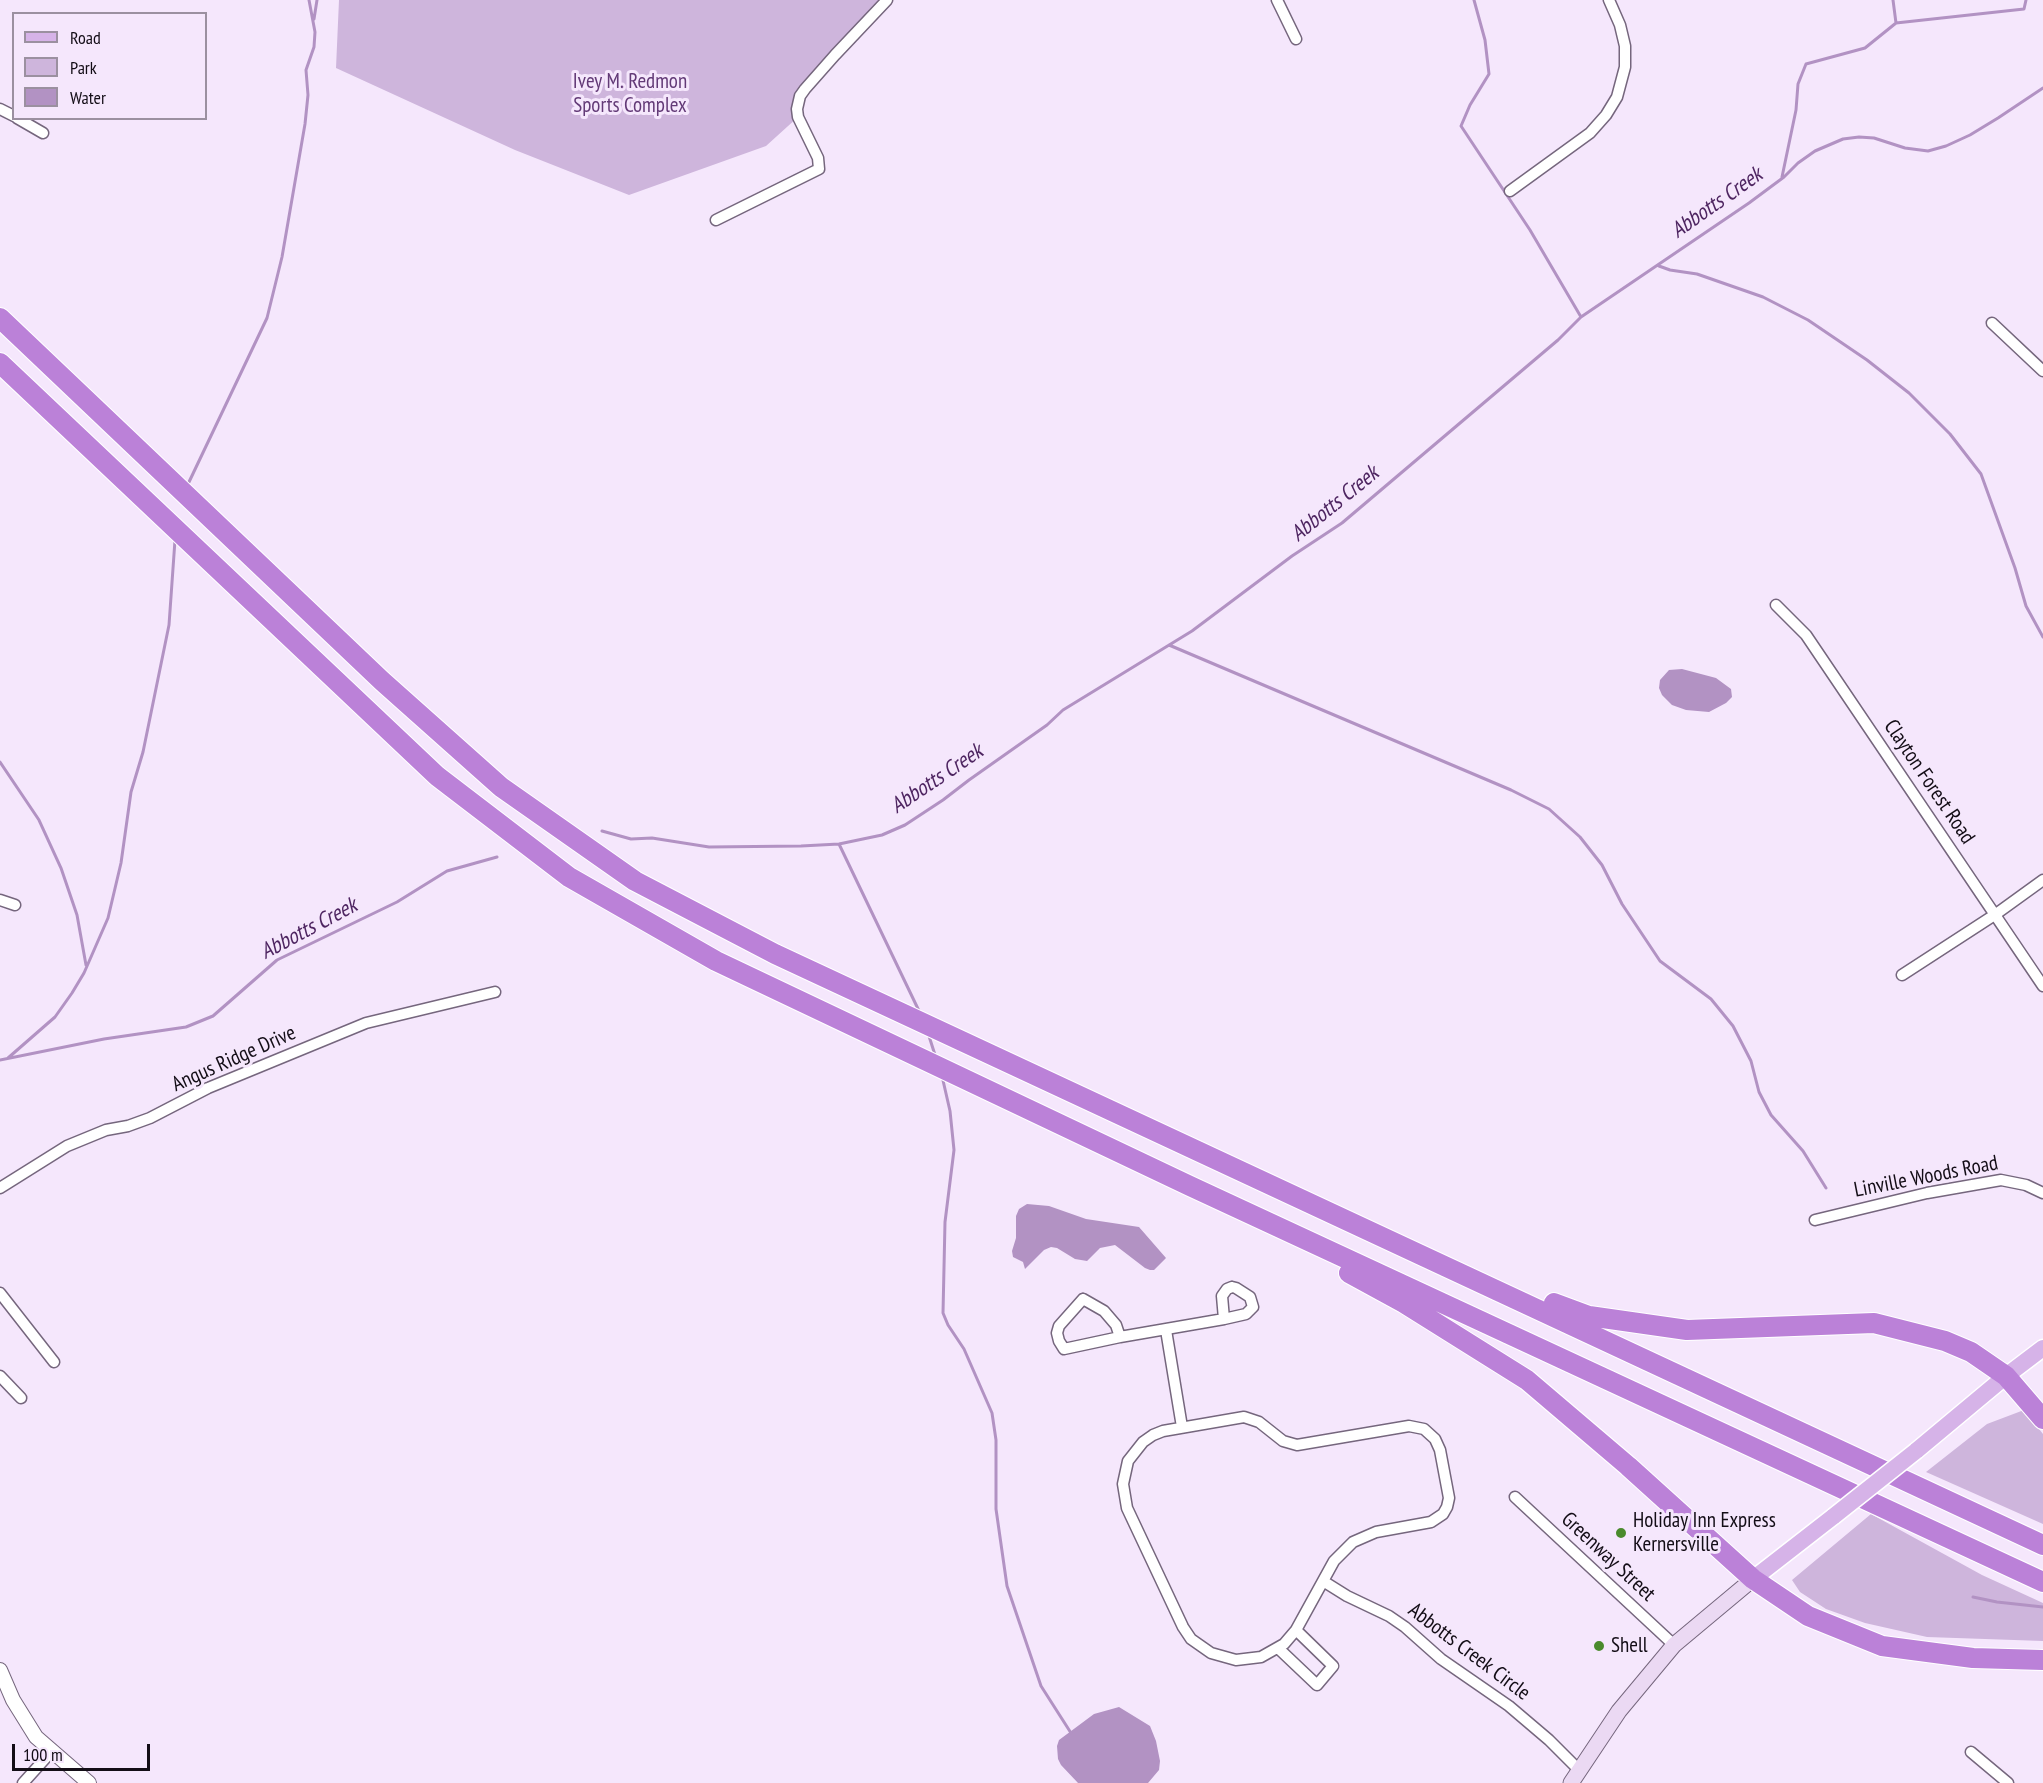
<!DOCTYPE html>
<style>
body{margin:0}
#map{position:relative;width:2043px;height:1783px;overflow:hidden;background:#f5e7fc;font-family:"PT Sans Narrow",sans-serif}
canvas{display:block}
.legend{position:absolute;left:12px;top:12px;width:195px;height:108px;box-sizing:border-box;background:#f5e7fc;border:2px solid #9b90a0;margin:0;padding:8px 10px;list-style:none;font-size:18px;color:#130d16}
.legend li{display:flex;align-items:center;gap:12px;height:30px}
.legend b{width:30px;border:2px solid #9b90a0}
.scale{position:absolute;left:12px;top:1744px;width:138px;height:27px;box-sizing:border-box;border:3px solid #130d16;border-top:0;padding-left:8px;font-size:18px;line-height:21px;white-space:nowrap;color:#130d16;-webkit-text-stroke:4px #f5e7fc;paint-order:stroke}
</style>
<div id="map">
<canvas width="2043" height="1783"></canvas>
<ul class="legend">
<li><b style="height:8px;background:#d6b3e8"></b>Road</li>
<li><b style="height:16px;background:#ceb5dc"></b>Park</li>
<li><b style="height:16px;background:#b292c3"></b>Water</li>
</ul>
<div class="scale">100 m</div>
</div>
<script>
const ctx = document.querySelector('canvas').getContext('2d');
ctx.lineJoin = 'round';
function fillPath(path, color) { ctx.fillStyle = color; ctx.fill(path, 'evenodd'); }
const toPath = rows => new Path2D(rows.map(r => 'M' + r).join(''));
function stroke(path, color, width, dash) { ctx.strokeStyle = color; ctx.lineWidth = width; ctx.lineCap = dash ? 'butt' : 'round'; ctx.setLineDash(dash || []); ctx.stroke(path); }
function drawText(font, color, halo, rows, align = 'center') {
  ctx.font = font + ' "PT Sans Narrow",sans-serif'; ctx.lineWidth = 6; ctx.setLineDash([]); ctx.textBaseline = 'middle'; ctx.strokeStyle = halo; ctx.fillStyle = color; for (const [text, x, y, turn = 0] of rows) {
    ctx.save(); ctx.translate(x, y); ctx.rotate((+turn || 0) * Math.PI / 180); ctx.textAlign = isNaN(turn) ? turn : align; if (halo) ctx.strokeText(text, 0, 0); ctx.fillText(text, 0, 0); ctx.restore();
  }
}
fillPath(toPath([
 [339,0,887,0,805,89,798,117,766,146,629,195,515,150,336,68],
 [2024,1410,2043,1434,2043,1524,1926,1472,1987,1424],
 [1871,1514,1982,1575,2043,1603,2043,1641,1927,1637,1865,1623,1826,1609,1800,1592,1792,1580]
]), '#ceb5dc');
fillPath(toPath([
 [1682,669,1716,678,1731,689,1732,697,1726,703,1709,712,1686,710,1672,705,1662,695,1659,688,1660,680,1669,670],
 [1027,1204,1049,1206,1086,1219,1139,1227,1166,1258,1154,1270,1150,1270,1145,1268,1115,1245,1100,1248,1087,1261,1075,1259,1057,1248,1051,1247,1044,1250,1025,1269,1023,1262,1013,1257,1012,1251,1016,1238,1016,1216,1019,1209],
 [1119,1707,1150,1726,1156,1741,1160,1761,1159,1770,1148,1783,1078,1783,1061,1765,1058,1759,1057,1746,1059,1740,1094,1714]
]), '#b292c3');
stroke(toPath([
 [1474,0,1485,40,1489,74,1470,105,1461,126,1530,230,1581,317],
 [1893,0,1896,23],
 [314,19,317,0],
 [1782,177,1796,110,1798,84,1806,64,1865,48,1896,23,2024,9,2026,0],
 [1659,266,1670,270,1697,274,1763,297,1808,320,1867,360,1909,393,1950,434,1981,474,2015,568,2026,606,2043,637],
 [189,482,267,318,282,257,305,124,308,95,306,70,314,47,315,32,309,0],
 [1169,645,1511,790,1549,809,1580,837,1602,865,1622,904,1660,961,1711,999,1733,1026,1751,1061,1759,1092,1771,1115,1803,1151,1826,1188],
 [0,762,39,820,61,868,77,915,86,965],
 [602,831,631,839,652,838,709,847,801,846,839,844,882,835,905,825,943,800,969,780,1047,725,1063,710,1192,631,1292,556,1342,523,1558,340,1581,317,1749,203,1784,177,1798,163,1815,151,1843,139,1859,137,1874,138,1905,148,1928,151,1946,146,1970,135,1998,118,2043,88],
 [839,844,920,1013],
 [928,1033,936,1058],
 [8,1058,55,1017,72,993,84,973,108,918,121,863,131,792,143,752,169,625,175,540],
 [0,1060,104,1039,186,1027,213,1016,277,960,397,902,447,871,497,857],
 [942,1076,950,1111,954,1150,945,1222,943,1313,948,1325,964,1349,992,1413,996,1440,996,1509,1007,1586,1041,1686,1071,1733],
 [1973,1597,1997,1602,2043,1607]
]), '#b292c3', 3);
const minor = toPath([
 [1277,0,1296,39],
 [0,109,14,116],
 [17,118,43,133],
 [1510,191,1590,133,1606,115,1617,97,1625,67,1625,46,1620,25,1609,0],
 [716,220,819,169,818,158,798,117,797,109,800,96,805,89,835,55,887,0],
 [1992,323,2043,371],
 [1776,605,1806,635,2043,986],
 [0,900,15,905],
 [1902,975,1996,914,2043,880],
 [0,1188,67,1146,106,1130,128,1126,150,1118,208,1088,366,1023,495,992],
 [1815,1220,1927,1193,2001,1180,2026,1185,2043,1193],
 [1232,1287,1236,1288,1250,1297,1253,1307,1246,1314,1224,1319,1222,1296,1227,1289,1232,1287],
 [0,1293,54,1362],
 [1083,1299,1104,1311,1116,1325,1120,1337,1064,1349,1059,1341,1057,1333,1059,1326,1083,1299],
 [1166,1330,1182,1427],
 [1120,1337,1224,1319],
 [0,1376,21,1398],
 [1244,1417,1259,1422,1283,1441,1297,1445,1409,1426,1424,1429,1435,1439,1440,1450,1449,1498,1447,1507,1443,1514,1431,1522,1376,1532,1353,1542,1334,1561,1296,1630,1284,1644,1261,1657,1236,1660,1211,1653,1191,1639,1183,1627,1127,1508,1123,1484,1128,1461,1143,1442,1153,1435,1163,1431,1244,1417],
 [1515,1497,1674,1645],
 [1323,1581,1347,1596,1389,1616,1405,1627,1441,1659,1509,1706,1549,1740,1580,1771],
 [1278,1648,1317,1685,1333,1666,1296,1630],
 [1971,1752,2008,1783],
 [23,1783,52,1751]
]);
const tertiary = toPath([
 [0,1670,13,1700,36,1737,89,1783]
]);
const secondary = toPath([
 [1571,1783,1619,1711,1674,1645,1753,1579]
]);
const primary = toPath([
 [1916,1451,2006,1376,2043,1348],
 [1753,1579,1834,1516]
]);
const motorway = toPath([
 [0,318,382,681,501,787,635,881,775,954,2043,1545],
 [0,363,437,776,569,877,716,961,1190,1186,2043,1582],
 [1349,1273,1404,1303,1527,1380,1628,1466,1753,1579,1808,1616,1882,1646,1973,1658,2043,1660],
 [1554,1303,1589,1316,1687,1330,1874,1323,1945,1341,1971,1352,2006,1376,2043,1419]
]);
stroke(minor, '#75667d', 13);
stroke(tertiary, '#75667d', 16);
stroke(secondary, '#75667d', 17);
stroke(primary, '#fff', 19);
stroke(motorway, '#fff', 22);
stroke(minor, '#fff', 10);
stroke(tertiary, '#fff', 14);
stroke(secondary, '#ebd9f3', 15);
stroke(primary, '#d6b3e8', 16);
stroke(motorway, '#bb81d8', 20);
const primaryBridge = toPath([
 [1834,1516,1916,1451]
]);
stroke(primaryBridge, '#fff', 19, []);
stroke(primaryBridge, '#d6b3e8', 16);
for (const [x, y, r, color] of [
 [1621,1533,6,"#4a8a2c"],
 [1599,1646,6,"#4a8a2c"]
]) { const dot = new Path2D(); dot.arc(x, y, r, 0, 2 * Math.PI); ctx.fillStyle = color; ctx.fill(dot); stroke(dot, '#f5e7fc', 2); }
drawText('21px', '#633a77', '#f5e7fc', [
 ["Ivey M. Redmon",630,82],
 ["Sports Complex",630,106]
]);
drawText('21px', '#130d16', '#f5e7fc', [
 ["Clayton Forest Road",1929,782,56],
 ["Angus Ridge Drive",234,1059,-24],
 ["Linville Woods Road",1926,1177,-11],
 ["Greenway Street",1608,1557,43],
 ["Abbotts Creek Circle",1469,1652,37]
]);
drawText('21px', '#130d16', '#f5e7fc', [
 ["Holiday Inn Express",1633,1521],
 ["Kernersville",1633,1545],
 ["Shell",1611,1646]
], 'left');
drawText('italic 22px', '#4e2561', '#f5e7fc', [
 ["Abbotts Creek",1717,203,-35],
 ["Abbotts Creek",1335,504,-39],
 ["Abbotts Creek",937,779,-34],
 ["Abbotts Creek",309,929,-28]
]);
</script>
